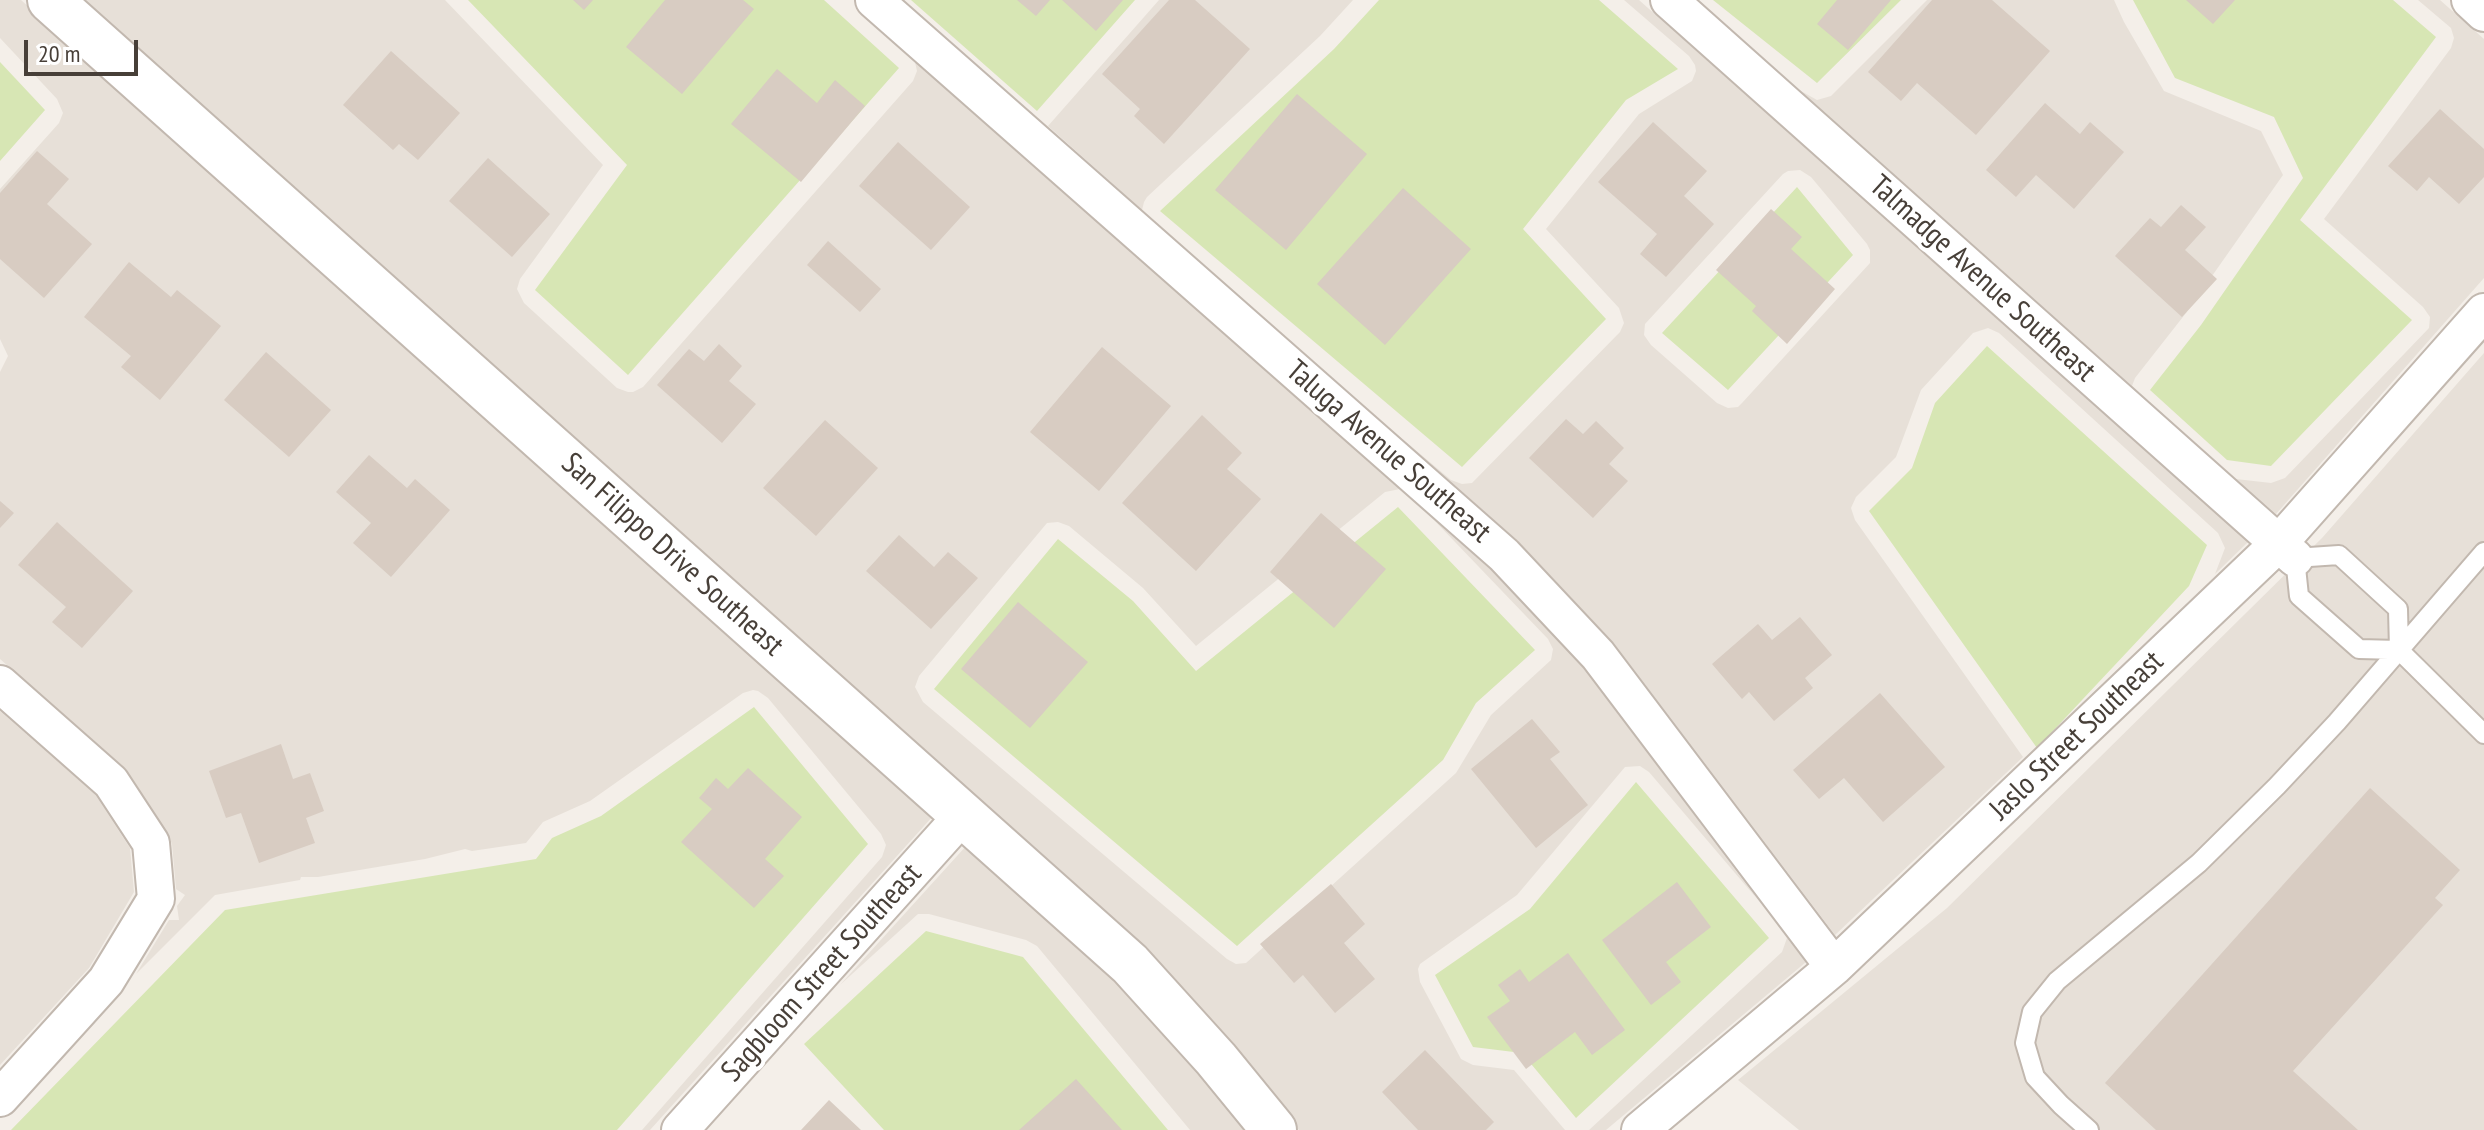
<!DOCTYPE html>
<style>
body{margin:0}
#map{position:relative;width:2484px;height:1130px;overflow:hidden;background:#f4efe9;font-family:"PT Sans Narrow",sans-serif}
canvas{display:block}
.scale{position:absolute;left:24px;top:40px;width:114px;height:36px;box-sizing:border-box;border:4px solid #473f38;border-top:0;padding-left:10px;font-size:24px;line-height:28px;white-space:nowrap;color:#473f38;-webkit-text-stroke:6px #fff;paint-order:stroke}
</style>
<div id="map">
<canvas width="2484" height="1130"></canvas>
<div class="scale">20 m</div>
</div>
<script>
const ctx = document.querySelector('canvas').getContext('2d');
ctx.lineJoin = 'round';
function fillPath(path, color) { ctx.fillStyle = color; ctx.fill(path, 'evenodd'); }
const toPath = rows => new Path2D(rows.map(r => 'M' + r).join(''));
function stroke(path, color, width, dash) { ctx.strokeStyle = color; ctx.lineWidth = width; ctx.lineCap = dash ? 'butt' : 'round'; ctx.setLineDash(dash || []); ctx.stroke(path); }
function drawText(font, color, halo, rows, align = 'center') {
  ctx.font = font + ' "PT Sans Narrow",sans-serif'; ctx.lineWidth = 8; ctx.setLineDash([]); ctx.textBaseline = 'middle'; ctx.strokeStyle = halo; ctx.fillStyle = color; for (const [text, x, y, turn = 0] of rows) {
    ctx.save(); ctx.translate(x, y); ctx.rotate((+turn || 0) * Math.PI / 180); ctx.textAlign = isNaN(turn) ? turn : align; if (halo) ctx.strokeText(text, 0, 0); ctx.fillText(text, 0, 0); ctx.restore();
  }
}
fillPath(toPath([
 [0,0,21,0,933,816,650,1130,642,1130,882,857,886,845,881,834,768,698,758,691,753,690,743,693,590,801,543,822,526,843,472,851,465,849,425,859,318,877,301,877,300,880,215,895,136,974,169,920,179,920,177,906,185,895,176,889,172,844,168,834,128,772,0,659,0,372,8,356,0,339,0,189,59,123,63,113,57,99,0,38],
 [80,0,445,0,603,165,520,279,517,289,524,303,617,388,628,392,633,392,643,387,913,81,917,71,915,62,1400,489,1385,492,1196,646,1143,588,1069,526,1058,522,1047,523,919,676,915,687,923,702,1227,959,1236,964,1246,963,1456,773,1491,715,1551,660,1553,649,1548,639,1432,518,1490,569,1583,667,1758,900,1649,772,1640,766,1625,767,1517,895,1420,964,1418,969,1420,982,1461,1059,1473,1065,1514,1070,1565,1130,1299,1130,1231,1047],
 [1159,0,1353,0,1320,36,1147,197,1144,202,1142,210,1048,126],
 [1624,0,1639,0,2248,542,2215,574,2225,548,2218,533,1999,333,1988,328,1973,333,1921,390,1896,457,1856,497,1851,508,1855,520,2023,757,1835,935,1613,642,1518,541,1387,426,1451,480,1462,484,1472,483,1620,332,1624,323,1619,308,1546,229,1639,114,1692,81,1696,71,1695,65,1689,56],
 [1800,170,1811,177,1867,244,1870,250,1870,263,1742,403,1738,407,1728,408,1717,403,1651,345,1644,335,1645,324,1783,174,1788,171],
 [1927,0,2114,0,2124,22,2164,91,2261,131,2283,175,2186,313,2135,378,2132,386,1801,91,1817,100,1831,96],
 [2418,0,2440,0,2484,39,2484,278,2276,514,2236,479,2271,483,2285,478,2429,328,2430,317,2423,307,2324,219,2451,48,2454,38,2451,28],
 [2484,353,2484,1130,1799,1130,1738,1080,1947,908,2322,538],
 [0,711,95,794,130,848,134,892,89,968,0,1065],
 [967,845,1116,978,1200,1071,1248,1130,1190,1130,1037,946,1026,940,929,914,918,914,840,985],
 [1787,938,1806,962,1606,1130,1589,1130,1782,952]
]), '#e7e0d8');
fillPath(toPath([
 [468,0,824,0,899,68,628,375,535,290,627,165],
 [911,0,1135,0,1037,111],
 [1379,0,1599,0,1678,69,1626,100,1523,229,1606,319,1462,467,1160,211,1334,49],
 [1713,0,1901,0,1817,83],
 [2133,0,2393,0,2436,37,2300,220,2412,320,2271,466,2227,460,2150,390,2201,325,2303,178,2274,117,2175,78],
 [0,62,45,110,0,161],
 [1797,187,1853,255,1728,390,1662,333],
 [1987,346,2207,545,2189,586,2037,748,1869,511,1912,468,1935,403],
 [1398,507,1535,650,1476,703,1443,760,1237,946,934,689,1058,539,1133,601,1196,671],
 [754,707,868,844,617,1130,11,1130,225,910,536,859,552,838,601,816],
 [1636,782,1769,938,1576,1118,1522,1053,1473,1047,1435,975,1530,909],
 [926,931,1023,957,1168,1130,884,1130,804,1044]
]), '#d7e6b4');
fillPath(toPath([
 [573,0,593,0,584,10],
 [665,0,743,0,754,9,682,94,626,47],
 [1017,0,1050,0,1036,16],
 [1062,0,1123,0,1096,31],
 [1169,0,1195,0,1250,49,1164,144,1134,116,1140,109,1102,74],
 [1837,0,1891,0,1848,50,1817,24],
 [1932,0,1992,0,2050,51,1976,135,1917,83,1901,101,1868,72],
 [2186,0,2235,0,2213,24],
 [391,51,460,113,418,160,399,144,393,150,343,105],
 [777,69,817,103,835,80,865,106,801,182,731,124],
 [1297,94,1367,154,1286,250,1215,190],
 [2045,103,2080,134,2090,122,2124,152,2074,209,2036,175,2016,197,1986,170],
 [2440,109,2484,149,2484,177,2459,204,2429,177,2417,191,2388,166],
 [1653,122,1707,171,1684,196,1714,224,1666,277,1640,254,1657,234,1598,182],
 [898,142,970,207,931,250,859,186],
 [37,151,69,179,47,204,92,244,44,298,0,259,0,193],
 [488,158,550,214,512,257,449,201],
 [1403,188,1471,249,1385,345,1317,284],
 [2181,205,2206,227,2185,250,2217,279,2182,317,2115,256,2150,218,2161,227],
 [1771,209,1802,237,1791,249,1835,289,1787,344,1752,311,1756,306,1716,270],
 [828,241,881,289,860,312,807,265],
 [129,262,171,297,177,290,221,326,160,400,121,367,131,356,84,317],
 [719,344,742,366,729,381,756,404,722,443,657,385,689,349,704,361],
 [1102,347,1171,406,1099,491,1030,432],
 [266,352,331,410,289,457,224,400],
 [1202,415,1242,453,1227,469,1261,499,1196,571,1122,503],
 [1566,419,1583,434,1596,421,1624,448,1609,464,1628,481,1593,518,1529,458],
 [825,420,878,468,816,536,763,488],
 [369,455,407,488,415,479,450,510,391,577,353,543,371,523,336,492],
 [0,501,14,513,0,528],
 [1321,513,1386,569,1334,628,1270,572],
 [57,522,133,591,82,648,52,622,66,607,18,565],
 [899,535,934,567,948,552,978,578,931,629,866,571],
 [1018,602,1088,662,1030,728,961,669],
 [1800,617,1832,655,1805,678,1813,688,1774,721,1749,692,1742,699,1712,664,1758,624,1772,640],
 [1880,693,1945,767,1883,822,1844,778,1819,799,1793,770],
 [1532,719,1560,752,1550,759,1588,805,1536,848,1471,769],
 [281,744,293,779,310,773,324,811,306,818,315,843,259,863,241,813,226,818,209,771],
 [748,768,802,817,765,859,784,876,754,908,681,842,712,809,699,798,716,778,728,789],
 [2370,788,2460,870,2435,898,2443,905,2293,1071,2358,1130,2156,1130,2105,1083],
 [1677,882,1711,927,1666,962,1681,982,1651,1005,1602,940],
 [1331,884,1365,924,1344,943,1375,979,1335,1013,1303,975,1294,983,1260,944],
 [1568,953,1625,1030,1592,1055,1575,1032,1526,1069,1487,1017,1510,1001,1498,985,1520,969,1529,982],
 [1425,1050,1494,1122,1486,1130,1418,1130,1382,1092],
 [1076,1079,1122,1130,1019,1130],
 [829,1100,861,1130,801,1130]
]), '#d8ccc2');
const service = toPath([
 [2399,650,2398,609,2339,555,2295,558,2299,596,2359,649,2399,650,2484,734],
 [2089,1130,2061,1105,2035,1077,2025,1043,2032,1012,2057,981,2199,863,2277,786,2337,722,2484,552]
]);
const minor = toPath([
 [874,0,1504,555,1598,655,1834,967],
 [1669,0,2295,558],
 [2470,0,2484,13],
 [0,684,111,782,151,843,156,899,106,981,0,1098],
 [680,1130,963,815],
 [1640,1130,1834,967,2279,543,2484,312]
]);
const tertiary = toPath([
 [50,0,1130,964,1216,1059,1274,1130]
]);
stroke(service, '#c2b8af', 22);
stroke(minor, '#c2b8af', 40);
stroke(tertiary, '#c2b8af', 48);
stroke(service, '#fff', 18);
stroke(minor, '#fff', 36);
stroke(tertiary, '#fff', 44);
drawText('30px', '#473f38', '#fff', [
 ["Talmadge Avenue Southeast",1982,279,42],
 ["Taluga Avenue Southeast",1388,452,41],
 ["San Filippo Drive Southeast",672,555,42],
 ["Jaslo Street Southeast",2077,736,-44],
 ["Sagbloom Street Southeast",822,973,-48]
]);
</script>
